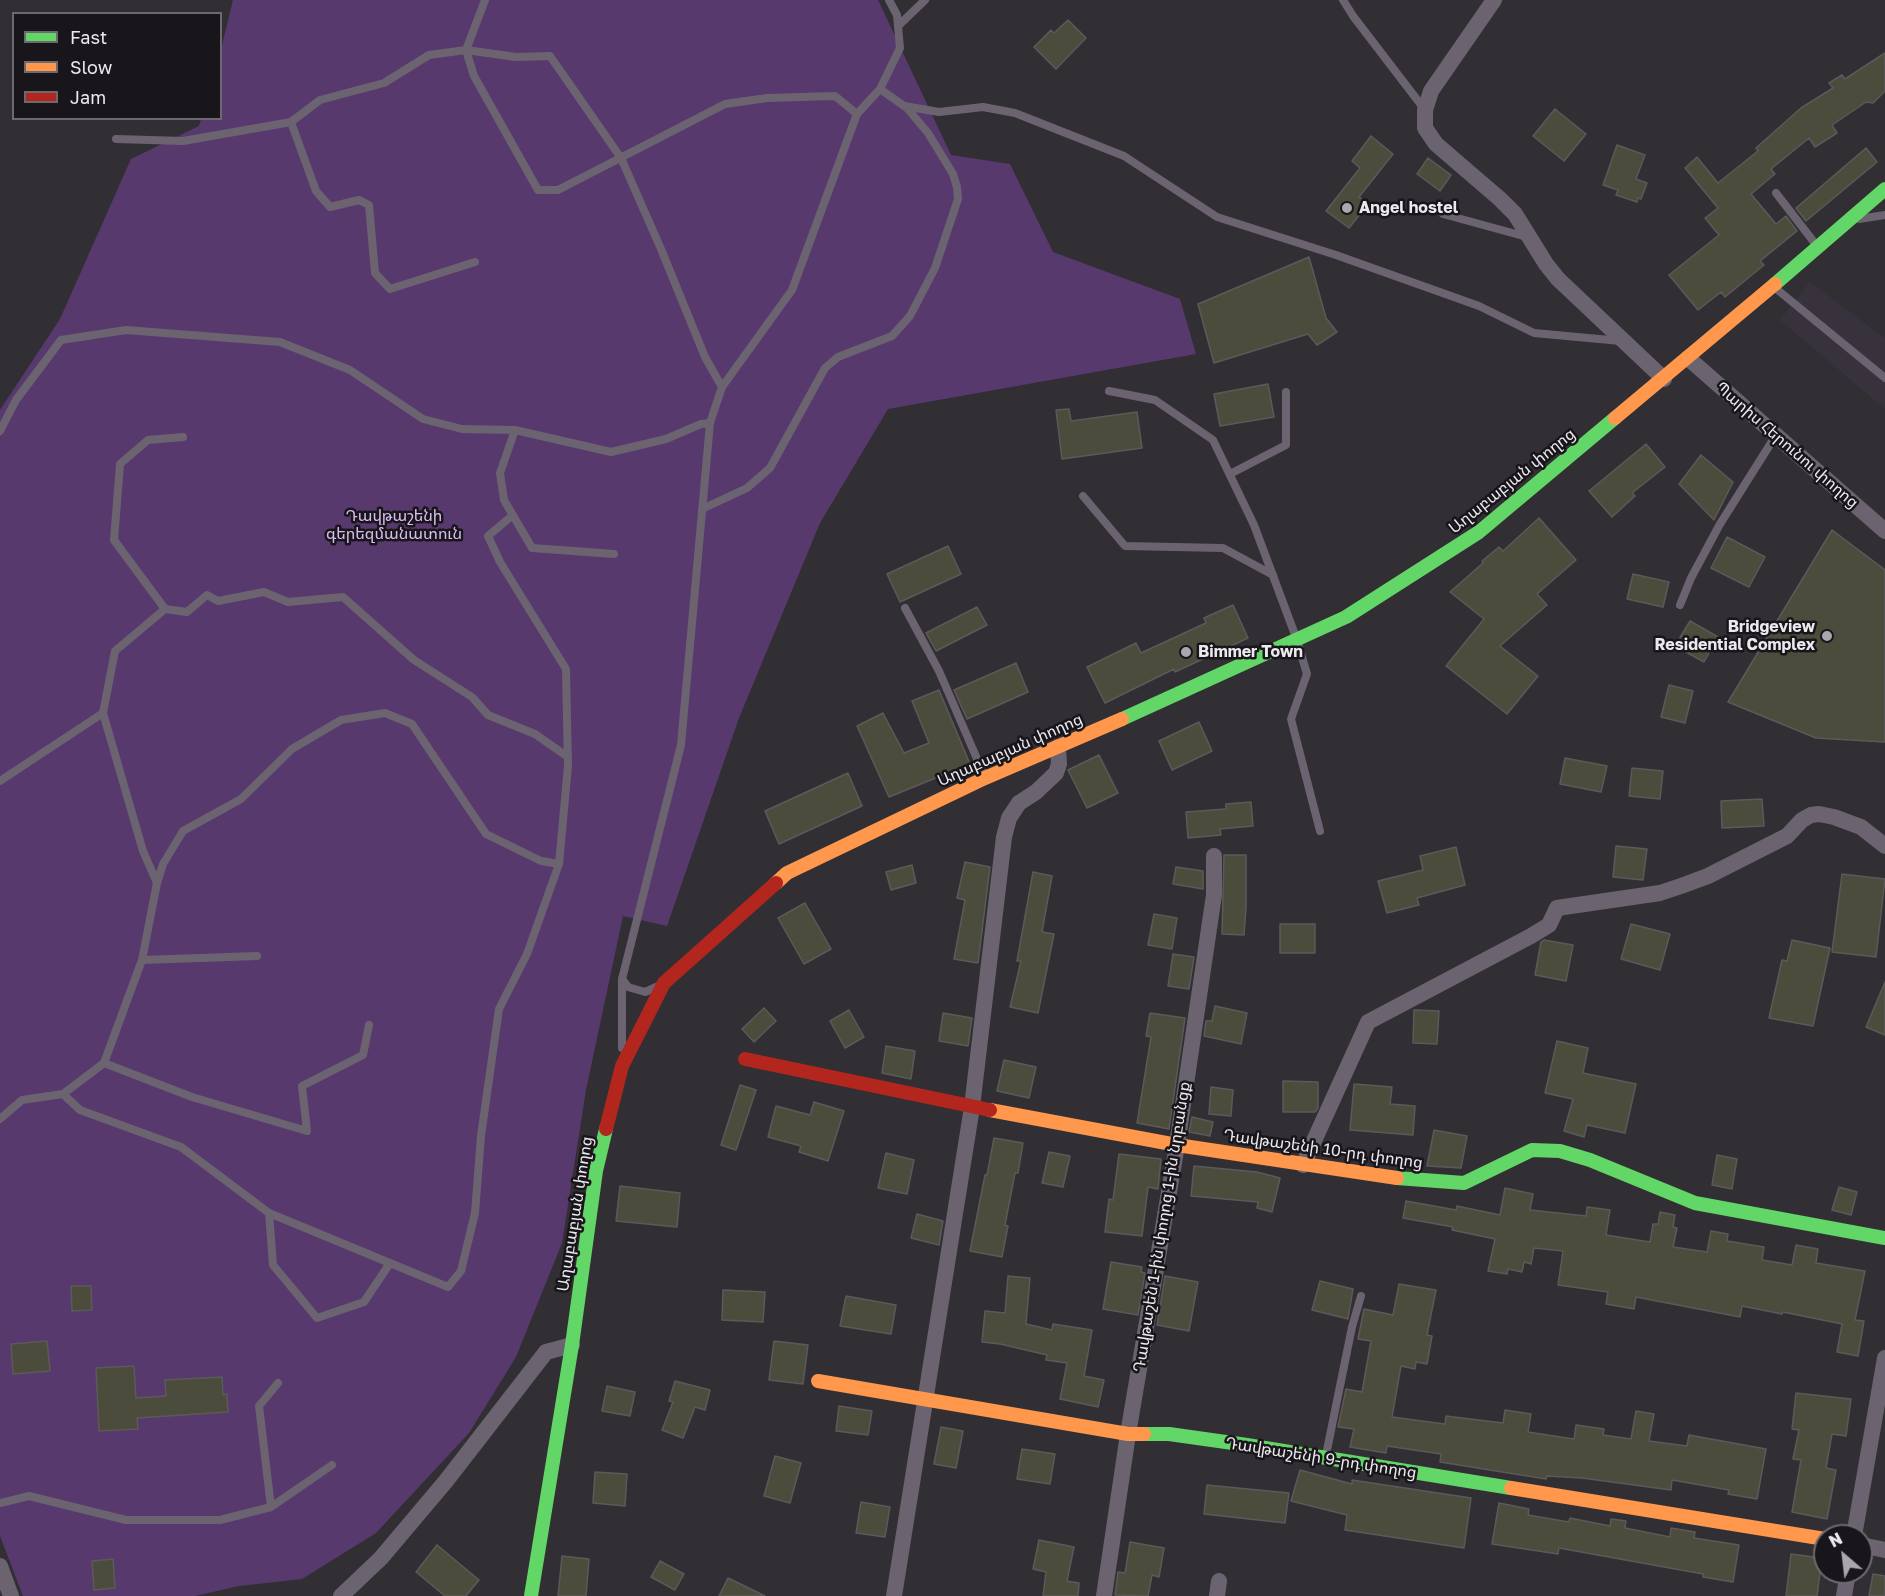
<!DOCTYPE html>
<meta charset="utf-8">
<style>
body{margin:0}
#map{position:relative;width:1885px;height:1596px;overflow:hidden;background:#312f33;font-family:"Golos Text",sans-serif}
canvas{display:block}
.legend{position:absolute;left:12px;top:12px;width:210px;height:108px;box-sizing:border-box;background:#18161a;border:2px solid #6c6a6e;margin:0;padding:8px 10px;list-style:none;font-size:18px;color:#ebe9ed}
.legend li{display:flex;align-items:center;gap:12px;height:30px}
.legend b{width:30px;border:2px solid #6c6a6e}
.north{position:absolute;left:1813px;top:1524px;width:60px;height:60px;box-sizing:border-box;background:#18161a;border:2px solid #6c6a6e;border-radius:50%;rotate:332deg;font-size:16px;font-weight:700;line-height:24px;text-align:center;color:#ebe9ed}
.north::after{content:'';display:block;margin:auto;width:21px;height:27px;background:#aaa8ac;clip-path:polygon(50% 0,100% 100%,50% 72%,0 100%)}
</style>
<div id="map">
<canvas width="1885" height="1596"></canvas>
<ul class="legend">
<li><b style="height:8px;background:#63d668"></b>Fast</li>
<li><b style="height:8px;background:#ff974d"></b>Slow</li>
<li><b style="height:8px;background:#b3261e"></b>Jam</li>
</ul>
<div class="north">N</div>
</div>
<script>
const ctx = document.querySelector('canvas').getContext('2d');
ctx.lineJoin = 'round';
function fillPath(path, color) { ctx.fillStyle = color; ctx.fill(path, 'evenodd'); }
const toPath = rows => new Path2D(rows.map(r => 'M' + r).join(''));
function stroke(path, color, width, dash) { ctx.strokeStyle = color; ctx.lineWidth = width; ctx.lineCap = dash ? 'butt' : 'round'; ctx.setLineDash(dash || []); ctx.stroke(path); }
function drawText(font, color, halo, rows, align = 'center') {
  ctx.font = font + ' "Golos Text","Noto Sans Armenian",sans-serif'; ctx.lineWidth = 5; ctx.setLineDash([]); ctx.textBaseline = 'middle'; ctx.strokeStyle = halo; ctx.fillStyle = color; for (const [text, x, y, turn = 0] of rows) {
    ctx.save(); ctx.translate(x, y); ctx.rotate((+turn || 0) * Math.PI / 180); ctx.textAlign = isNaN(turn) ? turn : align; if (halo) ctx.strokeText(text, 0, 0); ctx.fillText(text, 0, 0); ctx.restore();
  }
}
fillPath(toPath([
 [1810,282,1885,338,1885,409,1780,320]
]), '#38323d');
fillPath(toPath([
 [233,0,878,0,951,155,1010,164,1053,252,1180,299,1196,354,888,409,820,523,739,718,667,926,623,916,586,1090,562,1243,516,1357,469,1433,376,1533,302,1579,239,1586,195,1596,23,1596,0,1536,0,410,60,319,131,159,199,126,201,119,220,118,221,49]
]), '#58396e');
const building = toPath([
 [1068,20,1086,38,1056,69,1034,47,1051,30,1054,33,1068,20],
 [1885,53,1885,91,1873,103,1866,102,1832,125,1837,133,1815,147,1809,138,1771,169,1775,174,1751,194,1776,224,1786,216,1797,231,1760,261,1764,265,1725,297,1721,292,1698,310,1669,275,1719,235,1705,218,1718,208,1685,168,1697,157,1718,183,1758,151,1756,148,1801,108,1833,88,1829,83,1842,75,1845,79,1885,53],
 [1555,109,1586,134,1564,161,1533,136,1555,109],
 [1371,136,1393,154,1359,197,1368,204,1349,228,1326,211,1360,168,1352,161,1371,136],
 [1617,145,1645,155,1636,179,1647,183,1641,199,1638,198,1637,202,1616,195,1618,190,1603,185,1617,145],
 [1866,148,1877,162,1806,221,1796,208,1866,148],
 [1428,158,1451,175,1440,191,1417,174,1428,158],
 [1309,257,1326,318,1337,332,1317,345,1308,334,1214,363,1198,304,1309,257],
 [1268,384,1274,417,1220,426,1214,394,1268,384],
 [1069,409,1071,421,1137,412,1142,448,1062,459,1056,410,1069,409],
 [1646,444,1665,467,1632,493,1635,496,1612,517,1589,491,1646,444],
 [1701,455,1733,482,1714,520,1679,484,1701,455],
 [1539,518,1576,560,1537,594,1547,605,1500,646,1538,676,1507,714,1446,666,1484,619,1450,592,1483,563,1482,561,1499,547,1503,551,1539,518],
 [1832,530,1885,570,1885,742,1816,738,1728,702,1832,530],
 [1727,537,1765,557,1749,587,1711,568,1727,537],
 [948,546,961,574,900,602,887,574,948,546],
 [1633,574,1669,582,1663,607,1627,599,1633,574],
 [1233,605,1248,638,1175,672,1174,669,1105,703,1087,667,1136,643,1141,653,1206,623,1204,618,1233,605],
 [977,607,987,625,936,651,926,633,977,607],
 [1690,621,1718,637,1704,662,1675,646,1690,621],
 [1016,663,1028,692,967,719,954,690,1016,663],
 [1669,685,1693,691,1685,723,1661,717,1669,685],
 [939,690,970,764,889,797,857,726,883,713,904,753,929,743,912,701,939,690],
 [1199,722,1212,751,1172,770,1159,741,1199,722],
 [1099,755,1118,793,1087,808,1068,770,1099,755],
 [1565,758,1607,766,1601,792,1560,784,1565,758],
 [1632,768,1663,771,1660,799,1629,796,1632,768],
 [848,773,862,806,779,844,765,811,848,773],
 [1762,799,1764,826,1722,828,1721,801,1762,799],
 [1251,802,1253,826,1220,829,1221,835,1188,838,1186,812,1226,809,1226,804,1251,802],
 [1616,846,1647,849,1643,880,1613,877,1616,846],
 [1456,847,1465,885,1417,898,1419,905,1387,913,1378,881,1423,870,1420,856,1456,847],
 [1224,855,1246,855,1246,907,1244,935,1222,934,1224,855],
 [965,862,990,867,978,963,954,959,965,900,957,898,965,862],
 [912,865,916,883,891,890,886,872,912,865],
 [1176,867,1203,871,1203,889,1173,884,1176,867],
 [1033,872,1052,876,1042,932,1054,934,1038,1013,1010,1007,1021,961,1017,961,1033,872],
 [1842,874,1885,879,1876,957,1832,952,1842,874],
 [805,903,831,949,804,964,778,918,805,903],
 [1154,914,1177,918,1172,949,1148,945,1154,914],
 [1280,924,1315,924,1315,953,1280,953,1280,924],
 [1631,924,1670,934,1660,970,1621,959,1631,924],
 [1544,940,1573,945,1566,981,1535,975,1541,942,1544,940],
 [1792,940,1830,948,1813,1026,1769,1018,1782,960,1787,961,1792,940],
 [1173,954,1194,957,1189,989,1168,986,1173,954],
 [1885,982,1885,1035,1866,1027,1885,982],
 [1215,1006,1247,1013,1241,1044,1204,1036,1206,1021,1212,1021,1215,1006],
 [764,1008,776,1021,754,1042,742,1029,764,1008],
 [849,1010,864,1037,845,1048,830,1021,849,1010],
 [1414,1010,1439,1011,1437,1044,1413,1043,1414,1010],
 [943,1013,972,1018,968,1046,939,1041,943,1013],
 [1150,1013,1185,1018,1169,1129,1137,1123,1151,1037,1146,1036,1150,1013],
 [1557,1041,1588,1048,1583,1073,1636,1084,1625,1133,1587,1125,1584,1137,1564,1131,1573,1099,1545,1093,1557,1041],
 [886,1046,915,1051,911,1079,882,1073,886,1046],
 [1004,1060,1036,1067,1029,1098,997,1091,1004,1060],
 [1283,1081,1318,1082,1318,1108,1315,1112,1283,1112,1283,1081],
 [1354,1084,1392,1087,1390,1104,1415,1106,1413,1135,1350,1130,1354,1084],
 [740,1085,756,1090,736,1150,721,1145,740,1085],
 [1211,1087,1233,1090,1231,1116,1209,1114,1211,1087],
 [814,1102,844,1111,828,1161,799,1152,801,1146,768,1137,776,1106,810,1115,814,1102],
 [1192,1117,1213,1122,1210,1136,1189,1132,1192,1117],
 [1434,1130,1467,1136,1461,1168,1427,1166,1434,1130],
 [994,1138,1023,1143,1018,1173,1015,1173,1005,1225,1008,1226,1002,1257,970,1251,985,1175,987,1175,994,1138],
 [1049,1152,1070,1156,1063,1187,1042,1183,1049,1152],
 [886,1153,914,1160,907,1194,878,1188,886,1153],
 [1119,1154,1161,1159,1158,1189,1148,1187,1142,1236,1105,1232,1109,1199,1113,1200,1119,1154],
 [1717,1155,1737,1159,1732,1189,1712,1185,1717,1155],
 [1194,1166,1257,1172,1280,1178,1272,1212,1257,1208,1258,1202,1191,1196,1194,1166],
 [620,1186,680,1193,677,1227,616,1221,620,1186],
 [1839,1187,1857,1192,1851,1215,1832,1210,1839,1187],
 [1505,1188,1533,1194,1530,1210,1586,1216,1587,1207,1610,1210,1606,1235,1650,1242,1653,1224,1658,1224,1660,1212,1675,1215,1673,1227,1677,1228,1673,1247,1707,1252,1711,1231,1728,1234,1727,1241,1764,1247,1762,1260,1792,1265,1796,1245,1818,1249,1816,1263,1865,1271,1855,1320,1864,1321,1858,1356,1837,1352,1842,1324,1783,1312,1782,1314,1742,1306,1740,1317,1636,1297,1634,1309,1606,1304,1608,1292,1558,1285,1563,1251,1534,1248,1531,1264,1524,1262,1522,1272,1508,1269,1507,1274,1488,1271,1495,1239,1452,1230,1453,1227,1403,1218,1406,1201,1456,1210,1457,1206,1500,1215,1505,1188],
 [917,1214,943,1221,939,1245,911,1238,917,1214],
 [1111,1262,1142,1267,1141,1272,1145,1273,1138,1315,1103,1309,1111,1262],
 [1008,1276,1030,1278,1026,1324,1052,1330,1053,1324,1092,1330,1084,1376,1104,1380,1098,1407,1060,1399,1067,1363,1046,1360,1047,1355,1000,1344,982,1342,985,1311,1005,1313,1008,1276],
 [1165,1276,1198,1282,1189,1331,1157,1325,1165,1276],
 [1320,1281,1353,1289,1348,1319,1312,1310,1320,1281],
 [1399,1284,1436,1290,1427,1335,1432,1336,1427,1364,1416,1362,1415,1369,1401,1366,1392,1417,1445,1424,1446,1416,1503,1423,1505,1410,1531,1414,1528,1432,1574,1439,1576,1425,1604,1429,1603,1435,1631,1439,1636,1411,1654,1414,1649,1441,1687,1446,1689,1435,1766,1449,1757,1499,1728,1494,1729,1490,1672,1480,1671,1490,1582,1478,1547,1476,1546,1479,1440,1462,1441,1454,1387,1446,1386,1453,1350,1447,1354,1429,1338,1427,1346,1389,1362,1392,1371,1341,1358,1339,1364,1309,1393,1315,1399,1284],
 [71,1286,91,1286,92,1310,72,1311,71,1286],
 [723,1290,765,1292,763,1322,722,1320,723,1290],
 [846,1296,896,1305,891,1334,840,1326,846,1296],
 [47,1341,50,1371,13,1374,11,1344,47,1341],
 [774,1341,808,1345,803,1384,769,1380,774,1341],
 [134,1366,136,1398,166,1396,165,1380,222,1377,223,1395,227,1394,228,1412,137,1418,138,1429,99,1431,96,1368,134,1366],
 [675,1381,710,1390,705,1410,695,1407,683,1438,662,1430,673,1402,669,1401,675,1381],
 [607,1386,635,1392,630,1416,602,1411,607,1386],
 [1796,1393,1851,1399,1846,1436,1832,1434,1826,1468,1836,1470,1827,1519,1792,1512,1801,1460,1793,1459,1799,1430,1792,1429,1796,1393],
 [839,1406,872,1411,868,1435,836,1431,839,1406],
 [941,1427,963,1431,956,1468,934,1464,941,1427],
 [1022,1449,1055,1454,1050,1484,1017,1479,1022,1449],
 [775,1456,801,1463,790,1503,764,1496,775,1456],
 [1300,1470,1352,1484,1352,1480,1471,1498,1464,1548,1345,1530,1347,1515,1291,1501,1300,1470],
 [595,1472,627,1474,625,1506,593,1503,595,1472],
 [1207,1485,1289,1493,1285,1523,1204,1514,1207,1485],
 [861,1502,890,1507,885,1537,856,1533,861,1502],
 [1499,1503,1529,1509,1528,1515,1569,1522,1570,1518,1610,1526,1611,1519,1626,1521,1625,1528,1670,1537,1671,1528,1695,1532,1694,1538,1739,1545,1733,1582,1703,1577,1703,1574,1559,1548,1558,1554,1492,1544,1499,1503],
 [1039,1540,1074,1547,1067,1581,1079,1583,1078,1596,1043,1596,1046,1572,1033,1569,1039,1540],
 [1130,1542,1164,1548,1159,1577,1152,1575,1148,1596,1115,1595,1118,1572,1125,1573,1130,1542],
 [437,1545,479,1580,466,1596,445,1596,416,1572,437,1545],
 [1791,1554,1822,1558,1817,1596,1786,1596,1791,1554],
 [562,1556,589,1559,586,1596,558,1596,562,1556],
 [113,1559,115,1588,94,1590,92,1561,113,1559],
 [660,1561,684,1574,675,1590,651,1577,660,1561],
 [1873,1574,1885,1576,1885,1596,1869,1596,1873,1574],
 [728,1578,765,1596,719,1596,728,1578]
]);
fillPath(building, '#4c4c3d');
stroke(building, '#5b5a5b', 1.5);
stroke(toPath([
 [485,0,466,50,474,76,538,190,558,190,725,104,767,98,835,96,857,114],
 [1343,0,1353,16,1425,110],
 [898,26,925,0],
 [904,106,939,112,983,107,1015,113,1124,156,1217,217,1336,255,1479,306,1534,333,1621,341],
 [291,122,316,191,330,207,359,200,369,205,375,273,390,289,475,262],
 [116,139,183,141,291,122,320,100,384,83,429,55,466,50,516,57,550,56,621,158,661,249,705,357,722,387],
 [1776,193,1817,246],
 [1443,214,1527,237],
 [1859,219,1885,215],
 [1774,287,1885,378],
 [1109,391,1155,400,1213,440,1254,525,1297,640,1307,674,1291,719,1320,831],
 [515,430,500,473,504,500,532,548,614,554],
 [0,431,16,400,61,340,126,330,280,342,350,370,423,419,462,429,515,430,611,452,666,439,701,424,710,423],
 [1230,474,1286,445,1286,392],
 [1083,496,1125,546,1223,548,1273,575],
 [702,509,747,488,770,468,825,368,838,357,892,336,910,316,935,268,958,199,957,187,953,174,928,133,907,108,880,89],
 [1680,605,1691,578,1720,524,1776,435],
 [905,608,939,671,984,775],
 [165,609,187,612,207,595,218,601,264,592,288,602,343,597,414,660,472,697,488,715,535,734,568,757],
 [0,781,103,713],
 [157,883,143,851,103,713,115,651,165,609,114,540,120,464,148,440,183,437],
 [142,960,257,956],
 [622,980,622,1048],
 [656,987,645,992,628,987,622,979,681,745,710,423,722,387,792,290,857,114,880,89,900,48,897,15,889,0],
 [104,1063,192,1097,307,1131,302,1086,363,1055,369,1025],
 [63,1094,80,1110,181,1147,269,1213,448,1287,461,1271,475,1213,481,1136,499,1009,527,954,559,864,568,766,566,669,500,562,488,536,513,515],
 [0,1119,22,1100,63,1094,104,1063,142,960,157,883,163,864,183,831,241,799,292,749,341,720,385,713,412,724,486,834,541,861,559,864],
 [269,1213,273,1265,317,1318,364,1302,390,1263],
 [1326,1455,1352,1327,1361,1296],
 [0,1503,29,1496,126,1520,220,1520,271,1507,332,1465],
 [271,1507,259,1406,278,1383]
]), '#6b6470', 8);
stroke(toPath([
 [1494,0,1431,91,1425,110,1425,128,1436,144,1500,199,1515,214,1546,264,1558,279,1664,379],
 [1688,358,1885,531],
 [1303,1165,1368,1022,1531,936,1549,925,1557,908,1660,893,1681,886,1708,876,1787,836,1802,820,1811,815,1819,814,1834,817,1861,827,1885,846],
 [1854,1536,1885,1358],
 [1861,1545,1885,1550],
 [0,1566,11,1596],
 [341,1596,381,1558,446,1481,546,1352,572,1345],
 [894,1596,972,1107,1004,837,1009,818,1019,803,1036,792,1056,773,1059,764,1058,747],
 [1104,1596,1128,1434,1177,1145,1214,895,1214,856],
 [1217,1596,1219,1581],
 [1844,1596,1848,1572]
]), '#6b6470', 16);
stroke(toPath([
 [1775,284,1885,189],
 [1122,719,1346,617,1479,532,1615,418],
 [1397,1178,1464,1183,1532,1150,1560,1151,1590,1160,1695,1203,1885,1238],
 [1144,1434,1169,1434,1247,1445,1511,1488],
 [531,1596,572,1345,596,1171,606,1129]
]), '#63d668', 14);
stroke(toPath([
 [1615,418,1775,284],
 [776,883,787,873,985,778,1122,719],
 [990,1110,1177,1145,1397,1178],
 [818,1381,1128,1434,1144,1434],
 [1511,1488,1825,1539]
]), '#ff974d', 14);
stroke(toPath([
 [745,1059,990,1110],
 [606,1129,622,1066,664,983,776,883]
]), '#b3261e', 14);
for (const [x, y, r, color] of [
 [1347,208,6,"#aaa8ac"],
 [1827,636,6,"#aaa8ac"],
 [1186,652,6,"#aaa8ac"]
]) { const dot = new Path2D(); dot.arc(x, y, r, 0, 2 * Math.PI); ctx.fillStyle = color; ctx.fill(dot); stroke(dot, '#18161a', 2); }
drawText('bold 16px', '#ebe9ed', '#18161a', [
 ["Angel hostel",1359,208],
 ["Bridgeview",1815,627,"right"],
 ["Residential Complex",1815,645,"right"],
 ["Bimmer Town",1198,652]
], 'left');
drawText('16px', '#ebe9ed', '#18161a', [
 ["Պարիս Հերունու փողոց",1787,445,41],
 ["Աղաբաբյան փողոց",1512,481,-39],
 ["Աղաբաբյան փողոց",1010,750,-24],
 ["Դավթաշենի 10-րդ փողոց",1323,1149,8],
 ["Աղաբաբյան փողոց",575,1214,-81],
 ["Դավթաշեն 1-ին փողոց 1-ին նրբանցք",1162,1227,-81],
 ["Դավթաշենի 9-րդ փողոց",1321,1458,9]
]);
drawText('16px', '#d9bbf2', '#18161a', [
 ["Դավթաշենի",394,516],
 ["գերեզմանատուն",394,534]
]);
</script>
